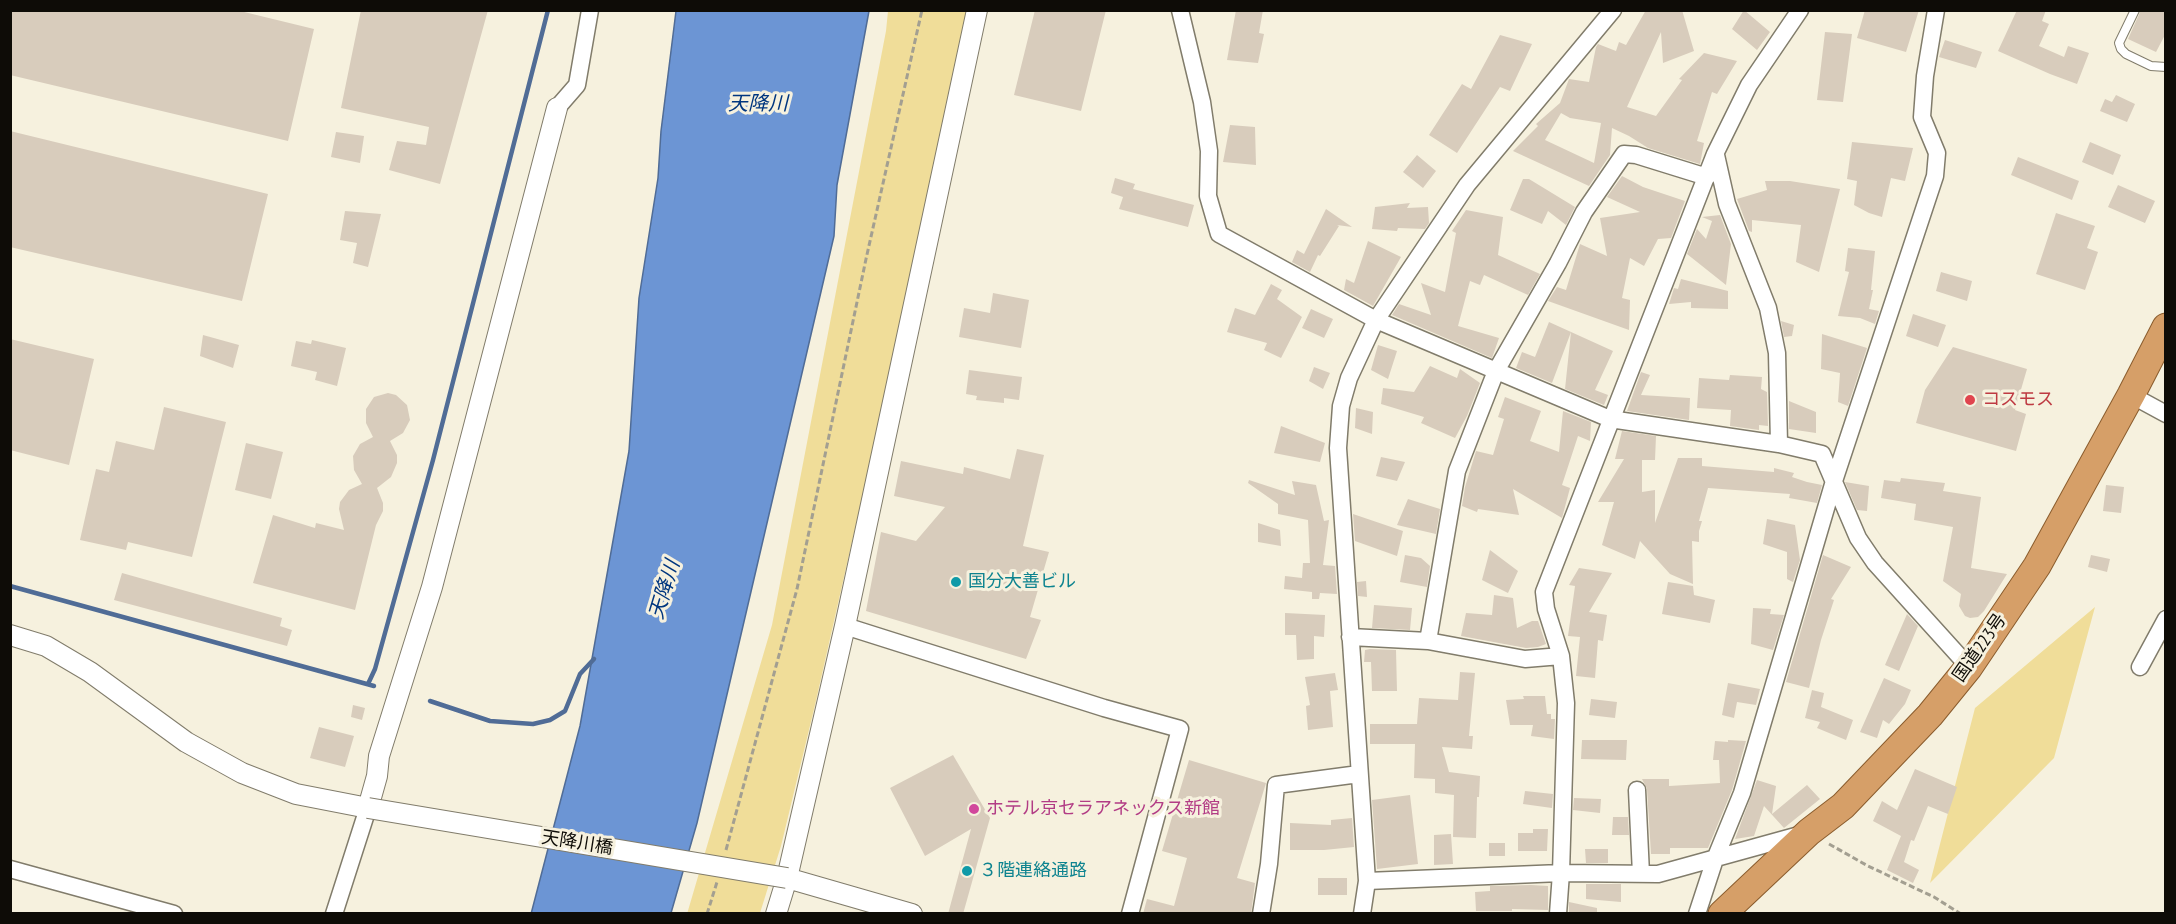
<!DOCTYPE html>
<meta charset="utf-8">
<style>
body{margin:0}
#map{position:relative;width:2176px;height:924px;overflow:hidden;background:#f6f1de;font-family:"PT Sans Narrow",sans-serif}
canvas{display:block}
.frame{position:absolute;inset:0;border:12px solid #0e0c07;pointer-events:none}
</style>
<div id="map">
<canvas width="2176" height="924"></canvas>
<div class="frame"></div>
</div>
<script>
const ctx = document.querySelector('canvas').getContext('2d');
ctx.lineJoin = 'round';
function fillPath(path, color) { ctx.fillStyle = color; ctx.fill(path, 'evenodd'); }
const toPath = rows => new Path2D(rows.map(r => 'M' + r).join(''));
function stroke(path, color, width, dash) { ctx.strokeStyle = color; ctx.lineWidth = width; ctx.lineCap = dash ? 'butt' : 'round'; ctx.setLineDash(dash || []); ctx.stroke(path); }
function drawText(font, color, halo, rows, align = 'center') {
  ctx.font = font + ' "PT Sans Narrow","Noto Sans JP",sans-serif'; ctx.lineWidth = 6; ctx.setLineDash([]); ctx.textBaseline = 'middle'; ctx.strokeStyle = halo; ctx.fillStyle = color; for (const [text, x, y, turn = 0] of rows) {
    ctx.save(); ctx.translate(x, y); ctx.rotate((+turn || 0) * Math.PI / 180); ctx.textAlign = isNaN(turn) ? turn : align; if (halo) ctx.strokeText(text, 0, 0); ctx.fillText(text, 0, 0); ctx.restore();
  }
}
fillPath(toPath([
 [888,11,968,11,892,365,815,705,781,846,760,913,687,914,772,625,886,31],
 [2095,607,2054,758,1930,883,1975,708]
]), '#f0dd99');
const water = toPath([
 [676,11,869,11,837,185,834,236,697,823,671,913,531,914,580,726,629,451,639,298,658,178,661,131,676,11]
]);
fillPath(water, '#6c95d4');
stroke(water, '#506c96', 1.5);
stroke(toPath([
 [10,586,374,686],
 [368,684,375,669,433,460,548,10],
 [430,701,490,721,533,724,550,720,565,711,580,674,594,659]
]), '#506c96', 4.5);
fillPath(toPath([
 [10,10,236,10,314,29,288,141,10,75],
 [361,10,488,10,440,184,389,170,397,141,426,145,429,127,341,108],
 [1035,10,1106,10,1081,111,1014,95],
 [1236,10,1263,10,1259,33,1264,34,1258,63,1227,60],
 [1646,10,1682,10,1694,51,1663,63,1661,32,1627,107,1656,116,1682,80,1679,79,1704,53,1737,61,1717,94,1712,92,1697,141,1704,143,1700,164,1648,148,1629,136,1612,128,1610,155,1589,186,1513,151,1538,126,1536,124,1560,103,1569,79,1589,82,1596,47,1598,44,1616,51,1619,42,1626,45],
 [1561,113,1570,118,1601,123,1594,163,1545,140],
 [1744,10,1770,32,1757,50,1732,29],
 [1865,10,1919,10,1906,52,1857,38],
 [2017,10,2046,10,2042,21,2049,24,2039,46,2064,57,2068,46,2089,53,2077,84,2050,74,1998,51],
 [2141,10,2166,10,2166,33,2156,52,2128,39],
 [1825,32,1852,34,1843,102,1817,100],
 [1500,35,1532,44,1510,91,1500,87,1457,153,1429,135,1462,84,1471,89],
 [1945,40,1982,52,1976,68,1939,57],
 [2116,95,2135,104,2127,122,2100,111,2105,99,2112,102],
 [1230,125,1255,127,1256,165,1223,162],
 [10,131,268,194,242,301,10,247],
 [336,132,364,136,360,163,331,157],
 [1852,142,1913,148,1905,181,1891,178,1882,217,1869,213,1854,205,1857,181,1847,179],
 [2090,142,2121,155,2113,175,2082,162],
 [1417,155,1436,171,1423,188,1403,172],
 [2018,157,2079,181,2072,200,2011,175],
 [1622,176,1643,187,1685,201,1671,238,1658,239,1644,266,1630,258,1622,298,1630,300,1629,330,1548,301,1557,287,1566,290,1580,244,1607,256,1600,218,1640,212,1607,197],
 [1115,178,1135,184,1133,189,1194,205,1188,227,1119,209,1123,197,1111,193],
 [1523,179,1529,179,1575,207,1566,225,1548,211,1542,224,1510,210],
 [1765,181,1790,181,1840,189,1819,272,1796,262,1801,225,1752,220,1752,232,1749,231,1737,199,1767,190],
 [2118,185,2155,201,2145,223,2108,207],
 [1410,203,1407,208,1428,207,1429,223,1425,229,1398,228,1397,231,1372,229,1375,207],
 [1326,209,1352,227,1337,225,1339,226,1320,256,1318,255,1310,272,1292,262,1297,250,1304,254],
 [1466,210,1503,217,1498,255,1540,274,1528,295,1484,275,1480,285,1470,281,1458,326,1499,338,1492,358,1392,315,1399,304,1431,315,1421,283,1445,292,1456,233,1452,231],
 [345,211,381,214,368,267,353,263,357,243,340,240],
 [2056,213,2095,226,2087,248,2098,252,2085,290,2036,274],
 [1720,215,1731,244,1726,285,1687,254,1697,229,1706,239,1712,221,1702,217],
 [1368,241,1401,257,1373,306,1344,290,1346,279,1354,283],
 [1848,248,1875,251,1871,290,1873,290,1869,309,1879,311,1875,324,1860,318,1838,316,1849,272,1845,271],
 [1941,272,1972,281,1967,301,1936,291],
 [1681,279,1728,291,1728,309,1691,308,1691,302,1669,304,1674,288,1678,289],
 [1271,284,1282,290,1277,299,1302,317,1281,358,1264,350,1267,343,1227,332,1235,308,1255,315],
 [993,293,1029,300,1021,348,959,337,964,308,990,313],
 [1311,309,1333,319,1324,338,1302,328],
 [1913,314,1946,325,1938,347,1906,336],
 [1781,321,1794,325,1792,336,1784,337],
 [1549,322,1613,351,1595,390,1608,395,1604,405,1565,389,1571,332,1552,383,1516,368,1522,352,1535,357],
 [1822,334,1867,348,1848,406,1838,402,1840,373,1821,369],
 [203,335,239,345,233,368,200,356],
 [10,339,94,359,69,465,10,450],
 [312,340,346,348,337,386,315,380,317,372,291,366,296,341,311,344],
 [1378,345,1397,351,1388,379,1371,370],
 [1953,347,2027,369,2015,410,2026,414,2016,451,1916,423,1925,390],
 [1430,366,1457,378,1460,369,1480,383,1467,416,1455,438,1421,423,1424,417,1381,404,1383,388,1414,392],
 [1314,367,1330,373,1323,389,1309,381],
 [969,370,1022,377,1019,400,1004,398,1004,403,976,400,977,396,966,394],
 [1641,372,1650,375,1641,395,1690,398,1689,420,1627,411],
 [1730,375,1762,377,1761,389,1767,392,1768,426,1759,425,1759,430,1730,426,1731,410,1697,408,1699,378,1729,380],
 [388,393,396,395,407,405,410,420,403,433,390,441,397,455,397,463,391,477,377,488,383,503,383,511,376,525,355,610,253,583,273,515,315,528,316,523,344,530,339,509,340,502,349,490,362,484,354,470,353,456,360,444,373,437,366,423,366,409,374,397],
 [1505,397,1541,411,1530,441,1559,452,1563,411,1591,422,1590,441,1578,436,1562,485,1570,488,1562,518,1513,489,1519,515,1478,509,1477,512,1462,506,1465,487,1476,451,1493,455,1504,419,1498,417],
 [1789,401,1816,412,1816,433,1789,429],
 [164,407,226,422,192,557,128,542,126,550,80,540,96,469,109,472,116,441,154,450],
 [1356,408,1373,412,1372,434,1355,428],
 [1281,426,1325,443,1320,462,1274,453],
 [1622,431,1656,436,1655,460,1642,460,1642,492,1655,490,1655,523,1678,458,1702,458,1702,466,1774,472,1774,468,1794,473,1792,477,1807,482,1822,485,1817,503,1789,498,1790,494,1708,488,1699,521,1702,521,1699,531,1699,542,1692,541,1693,584,1670,574,1640,541,1635,559,1602,545,1614,502,1598,502,1624,459,1615,459],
 [246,443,283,452,271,499,235,490],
 [1017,449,1044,455,1023,546,1049,552,1030,617,1041,620,1026,659,866,611,881,532,916,541,945,507,894,496,901,461,963,474,964,467,1010,479],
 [1381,457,1405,462,1397,481,1376,476],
 [1901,478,1945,483,1943,491,1981,497,1971,568,2007,574,1984,611,1978,617,1970,618,1965,616,1959,606,1961,594,1943,581,1953,527,1914,520,1916,504,1881,498,1884,480,1900,482],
 [1249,480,1295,495,1292,481,1316,485,1324,521,1329,520,1323,565,1335,566,1337,594,1320,593,1319,599,1312,599,1312,592,1284,589,1285,576,1302,578,1303,563,1310,563,1308,520,1278,514,1278,504,1248,483],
 [1845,482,1869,486,1867,511,1857,510],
 [2106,485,2124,487,2121,513,2103,511],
 [1408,499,1440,509,1436,534,1397,525],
 [1353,514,1403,531,1397,556,1355,541],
 [1767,519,1795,525,1800,560,1793,582,1787,579,1787,552,1763,544],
 [1258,523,1280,530,1281,546,1258,542],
 [1490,550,1518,571,1508,593,1482,580],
 [1405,555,1421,558,1430,566,1427,587,1400,582],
 [1823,555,1851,567,1831,599,1834,600,1821,640,1809,688,1786,682],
 [2091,555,2110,559,2107,572,2088,567],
 [1579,568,1612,573,1589,612,1607,615,1603,641,1598,640,1595,678,1576,676,1580,637,1568,636,1575,586,1569,585],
 [122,573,282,618,280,626,292,630,287,646,114,600],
 [1366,581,1367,597,1358,596,1357,582],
 [1668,582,1693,586,1694,595,1715,600,1710,623,1662,614],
 [1494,595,1513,598,1517,628,1532,621,1538,621,1546,644,1538,647,1526,648,1461,636,1466,613,1492,615],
 [1374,605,1412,608,1410,630,1372,628],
 [1753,608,1771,609,1770,614,1784,615,1773,650,1751,644],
 [1285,613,1325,615,1324,637,1314,636,1314,659,1297,660,1296,635,1285,635],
 [1907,614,1918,626,1899,671,1885,665],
 [1370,649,1396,650,1397,691,1372,691,1371,662,1364,662,1365,650],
 [1460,672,1475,673,1469,736,1473,736,1472,749,1442,747,1449,772,1480,776,1479,797,1477,797,1476,838,1453,837,1454,795,1435,793,1435,779,1414,778,1415,744,1370,744,1370,724,1417,724,1419,698,1458,700],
 [1335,673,1338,690,1330,691,1333,727,1308,730,1306,706,1310,705,1305,677],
 [1884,678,1911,690,1905,704,1889,724,1883,720,1877,738,1860,732],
 [1728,683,1760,689,1756,705,1737,702,1734,718,1722,715],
 [1812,690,1824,693,1821,707,1853,720,1846,740,1817,728,1820,722,1805,718],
 [1523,696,1545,696,1547,714,1551,714,1551,719,1555,719,1554,739,1531,736,1533,725,1510,725,1506,700,1524,699],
 [1591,699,1617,702,1615,718,1589,715],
 [353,705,365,708,362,720,351,717],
 [319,727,354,736,345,767,310,758],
 [1582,740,1627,740,1626,760,1581,759],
 [1728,740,1746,741,1732,790,1708,848,1670,848,1670,854,1651,854,1647,789,1642,779,1669,779,1669,786,1720,783,1719,760,1713,760,1715,741,1728,742],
 [953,755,990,818,963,914,948,914,971,829,925,856,890,788],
 [1189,760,1266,783,1237,878,1255,883,1251,914,1143,914,1147,899,1174,906,1187,858,1162,851],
 [1915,769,1957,787,1948,814,1928,806,1914,841,1911,840,1904,862,1919,870,1913,883,1887,870,1901,836,1873,821,1882,801,1897,810],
 [1757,780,1776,786,1772,814,1807,785,1820,799,1784,828,1764,806,1754,836,1735,839],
 [1525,791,1553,794,1552,808,1523,804],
 [1410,795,1418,864,1377,869,1372,800],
 [1574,798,1601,799,1600,813,1573,810],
 [1613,817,1628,817,1629,835,1612,835],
 [1352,818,1354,847,1324,850,1290,850,1290,823,1331,825,1331,820],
 [1533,829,1548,829,1547,851,1518,851,1518,833,1533,833],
 [1451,834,1453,864,1434,865,1434,835],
 [1489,843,1505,843,1505,856,1489,856],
 [1585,849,1608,849,1608,863,1586,863],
 [1318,878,1347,878,1347,895,1318,895],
 [1586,884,1621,884,1621,902,1586,899],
 [1531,885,1548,886,1548,910,1512,909,1512,911,1476,911,1475,892,1490,891,1490,886],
 [1569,902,1597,908,1597,914,1569,914]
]), '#d8ccbc');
const service = toPath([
 [2135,10,2119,43,2121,49,2126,54,2151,66,2166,67]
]);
const minor = toPath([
 [1180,10,1202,102,1209,151,1208,196,1219,234,1376,320,1610,419,1779,444,1822,454,1858,538,1875,563,1969,667],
 [557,108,577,85,590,10],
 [1716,155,1727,204,1768,308,1777,353,1779,444],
 [2131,395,2166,414],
 [845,626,1104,708,1180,729,1130,914],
 [1350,637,1428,641,1525,659,1561,656],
 [1428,641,1457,471,1496,371,1558,263,1584,212,1624,154,1636,155,1707,177],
 [2140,667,2166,619],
 [1637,790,1641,874],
 [10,869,174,914],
 [1367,881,1561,873,1658,874,1803,834],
 [334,914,368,808],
 [1261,914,1269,864,1276,785,1359,774],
 [1362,914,1367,881,1338,448,1341,406,1349,378,1376,320,1467,185,1613,10],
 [1558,914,1561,873,1566,703,1561,656,1546,609,1544,592,1715,154,1749,85,1800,10],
 [1697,914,1715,859,1742,793,1834,481,1935,176,1937,153,1922,117,1925,76,1936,10]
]);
const tertiary = toPath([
 [10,635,46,646,90,672,186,742,242,773,296,794,368,808,377,776,379,756,432,587,557,108],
 [787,878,912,914],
 [776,914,787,878,845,626,977,10]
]);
const trunk = toPath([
 [1722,914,1809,832,1843,806,1930,715,1969,667,2037,566,2131,395,2166,327]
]);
stroke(service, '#817c6b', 10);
stroke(minor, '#817c6b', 19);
stroke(tertiary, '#817c6b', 22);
stroke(trunk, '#8a5c2d', 29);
stroke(toPath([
 [1829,844,1868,866,1934,897,1961,914],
 [726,850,797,589,866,259,922,10],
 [707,914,717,882]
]), '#a39f91', 3, [6, 3]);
stroke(service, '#fff', 8);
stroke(minor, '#fff', 16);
stroke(tertiary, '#fff', 20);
stroke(trunk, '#d69f68', 27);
const tertiaryBridge = toPath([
 [368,808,787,878]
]);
stroke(tertiaryBridge, '#817c6b', 22, []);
stroke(tertiaryBridge, '#fff', 20);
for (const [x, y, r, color] of [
 [1970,400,6,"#e0444e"],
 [956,582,6,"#0f9aa8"],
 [974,809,6,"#d1479c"],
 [967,871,6,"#0f9aa8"]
]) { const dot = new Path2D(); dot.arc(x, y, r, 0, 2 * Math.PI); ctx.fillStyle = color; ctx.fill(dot); stroke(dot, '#f6f1de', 2); }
drawText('18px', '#be3a42', '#f6f1de', [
 ["コスモス",1982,400]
], 'left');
drawText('18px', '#0d838f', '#f6f1de', [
 ["国分大善ビル",968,582],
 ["３階連絡通路",979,871]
], 'left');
drawText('18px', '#0e0c07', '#f6f1de', [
 ["国道223号",1980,648,-55],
 ["天降川橋",577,843,9]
]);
drawText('18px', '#b23c85', '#f6f1de', [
 ["ホテル京セラアネックス新館",986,809]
], 'left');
drawText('italic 20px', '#00367f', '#f6f1de', [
 ["天降川",758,104],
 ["天降川",665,590,-73]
]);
</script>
